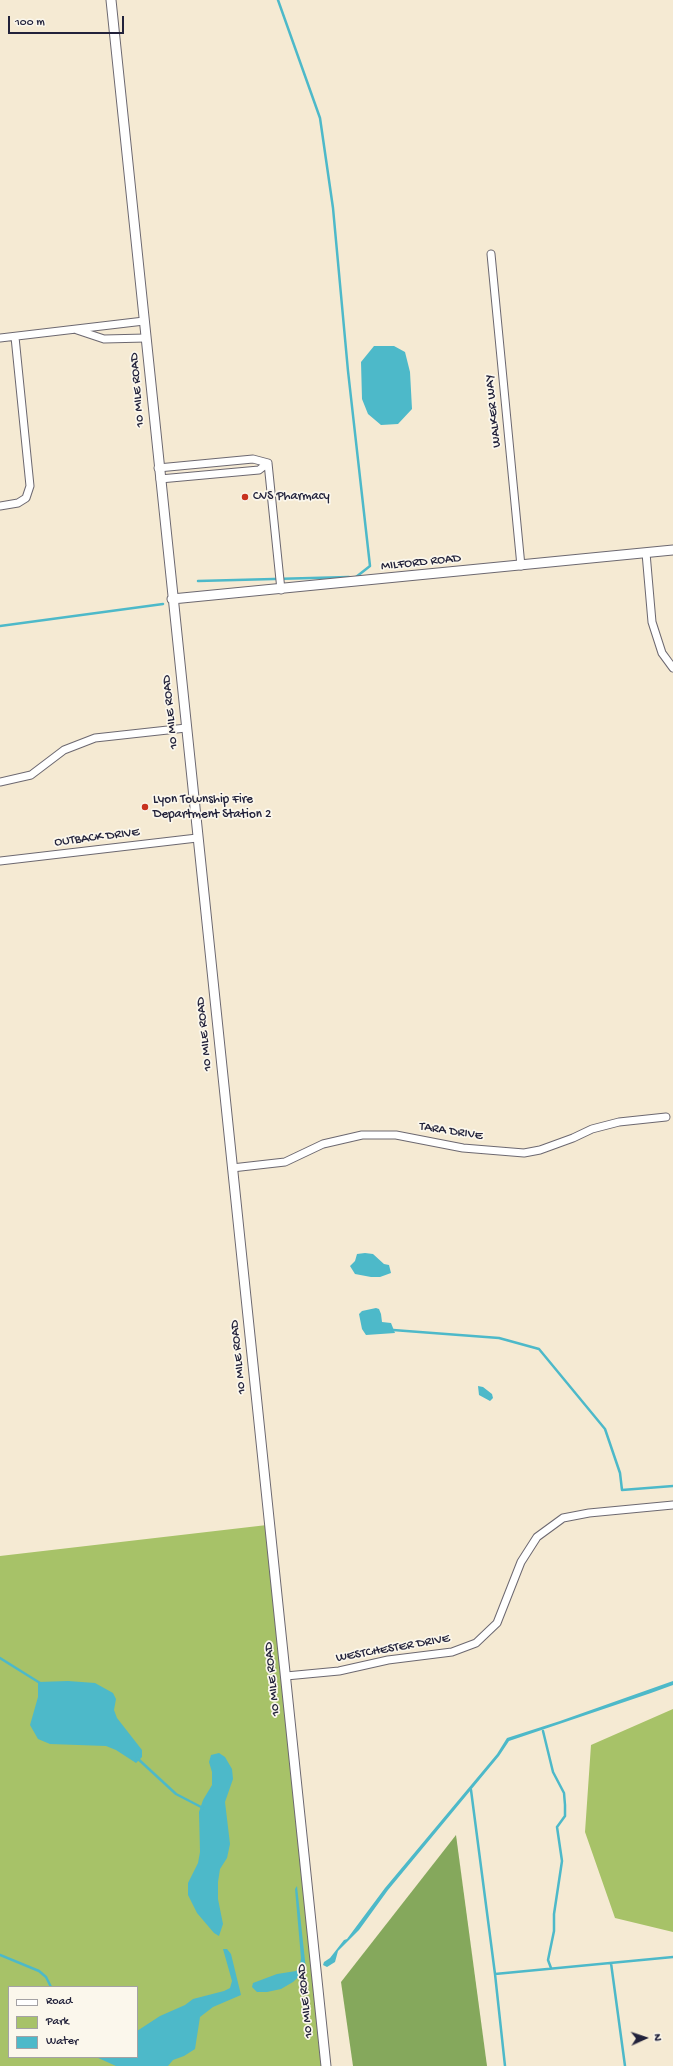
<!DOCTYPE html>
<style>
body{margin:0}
#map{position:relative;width:673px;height:2066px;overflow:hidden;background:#f5ead3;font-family:"Gochi Hand",sans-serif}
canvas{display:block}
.legend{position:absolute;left:8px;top:1986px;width:130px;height:72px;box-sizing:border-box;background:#fbf7ec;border:1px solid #a4a2a5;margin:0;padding:5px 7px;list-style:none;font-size:12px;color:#22223b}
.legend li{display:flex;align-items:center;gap:8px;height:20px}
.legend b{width:20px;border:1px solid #a4a2a5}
.north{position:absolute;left:625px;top:2018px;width:40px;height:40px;-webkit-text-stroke:3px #fbf7ec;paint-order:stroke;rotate:87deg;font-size:11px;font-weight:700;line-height:16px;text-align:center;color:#22223b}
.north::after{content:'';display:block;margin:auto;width:14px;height:18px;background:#22223b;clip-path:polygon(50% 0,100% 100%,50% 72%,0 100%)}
.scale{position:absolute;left:8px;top:16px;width:116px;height:18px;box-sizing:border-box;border:2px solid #22223b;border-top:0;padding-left:5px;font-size:12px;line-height:14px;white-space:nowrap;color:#22223b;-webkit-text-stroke:3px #fbf7ec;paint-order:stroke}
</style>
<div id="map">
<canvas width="673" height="2066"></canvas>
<ul class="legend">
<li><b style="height:5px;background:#fff"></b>Road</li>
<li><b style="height:11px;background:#a7c268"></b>Park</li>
<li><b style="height:11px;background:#4db9c9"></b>Water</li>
</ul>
<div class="north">N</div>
<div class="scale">100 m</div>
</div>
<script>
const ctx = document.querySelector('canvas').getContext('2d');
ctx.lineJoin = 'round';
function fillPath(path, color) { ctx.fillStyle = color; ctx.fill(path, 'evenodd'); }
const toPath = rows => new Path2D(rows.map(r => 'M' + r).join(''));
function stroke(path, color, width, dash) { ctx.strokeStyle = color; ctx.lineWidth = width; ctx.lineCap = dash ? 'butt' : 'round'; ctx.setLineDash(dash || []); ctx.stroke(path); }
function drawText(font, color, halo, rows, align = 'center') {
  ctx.font = font + ' "Gochi Hand",sans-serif'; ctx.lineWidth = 3.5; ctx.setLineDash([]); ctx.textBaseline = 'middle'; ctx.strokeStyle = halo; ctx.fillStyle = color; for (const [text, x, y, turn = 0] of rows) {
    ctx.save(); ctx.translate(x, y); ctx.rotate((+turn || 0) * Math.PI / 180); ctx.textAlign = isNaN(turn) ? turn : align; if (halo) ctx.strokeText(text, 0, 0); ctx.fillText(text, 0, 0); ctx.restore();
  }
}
fillPath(toPath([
 [267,1525,321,2066,0,2066,0,1556],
 [9,1987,137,1987,137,2057,9,2057],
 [673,1709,673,1932,615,1918,585,1832,591,1745]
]), '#a7c268');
fillPath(toPath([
 [456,1835,487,2066,353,2066,341,1982]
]), '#85a85c');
fillPath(toPath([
 [374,346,394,346,405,352,410,372,412,409,398,424,381,425,368,414,362,399,361,362],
 [365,1253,373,1254,384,1264,389,1265,391,1273,380,1277,371,1277,355,1274,350,1266,355,1261,357,1254],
 [376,1308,379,1309,381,1314,382,1322,391,1323,395,1333,366,1335,362,1329,359,1314,362,1311],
 [478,1386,483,1387,492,1394,493,1398,490,1401,479,1395],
 [68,1681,95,1683,113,1693,116,1699,114,1710,117,1718,142,1750,142,1757,136,1763,116,1750,106,1746,50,1744,38,1739,30,1725,38,1697,38,1682],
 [673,1681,673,1685,651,1693,509,1741,499,1756,388,1890,359,1930,338,1951,335,1962,327,1967,323,1965,324,1962,330,1958,344,1940,347,1939,385,1888,497,1754,507,1738,560,1721],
 [219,1753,225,1757,232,1769,233,1779,225,1802,230,1844,227,1858,220,1869,218,1882,218,1899,223,1924,219,1936,214,1933,197,1913,188,1895,188,1883,198,1863,200,1852,199,1812,203,1800,212,1785,212,1772,209,1762,211,1755],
 [297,1886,306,1970,293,1982,281,1989,267,1992,257,1992,252,1987,253,1983,277,1974,296,1971,300,1966,301,1958,295,1889],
 [223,1949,227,1949,231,1954,241,1995,213,2007,200,2017,195,2049,184,2056,173,2060,168,2066,116,2066,96,2057,137,2057,137,2031,160,2016,185,2005,193,1999,224,1991,230,1988,232,1981]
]), '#4db9c9');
stroke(toPath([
 [278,0,320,118,333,208,348,371,370,566,356,577],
 [198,581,349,577],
 [0,626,163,604],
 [393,1330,499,1338,539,1349,605,1429,620,1473,622,1490,673,1486],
 [0,1658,40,1683],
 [543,1731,553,1772,564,1793,565,1805,565,1816,557,1827,562,1861,554,1914,554,1931,548,1960,551,1968],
 [137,1758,176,1794,203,1808],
 [471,1790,495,1974,505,2066],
 [0,1955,39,1971,46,1977,51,1987],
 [611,1963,625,2066],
 [495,1974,673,1957]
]), '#4db9c9', 2.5);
const street = toPath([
 [491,254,521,566],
 [77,330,104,339,146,338],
 [0,338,144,321],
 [268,463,281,590],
 [158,468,253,459,268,463,259,470,160,479],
 [0,506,18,503,26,498,30,486,15,337],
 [646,553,652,622,662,653,673,668],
 [0,782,31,775,64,750,95,738,186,728],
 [0,861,197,838],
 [232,1168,285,1162,323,1144,362,1135,396,1135,463,1148,524,1153,540,1150,573,1138,592,1129,619,1122,666,1117],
 [286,1676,339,1671,388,1660,452,1652,476,1643,497,1623,521,1562,537,1537,563,1518,589,1513,673,1505]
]);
const secondary = toPath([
 [111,0,326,2066],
 [172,599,673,550]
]);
stroke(street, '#6c6870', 9);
stroke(secondary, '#6c6870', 11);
stroke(street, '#fff', 7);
stroke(secondary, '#fff', 9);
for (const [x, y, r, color] of [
 [245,497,4,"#c8321e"],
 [145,807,4,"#c8321e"]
]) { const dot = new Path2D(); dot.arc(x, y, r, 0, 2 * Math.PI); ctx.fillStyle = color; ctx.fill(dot); stroke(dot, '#fbf7ec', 1.5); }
drawText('13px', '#22223b', '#fbf7ec', [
 ["10 MILE ROAD",138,390,-95],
 ["WALKER WAY",494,411,-96],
 ["MILFORD ROAD",421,563,-6],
 ["10 MILE ROAD",171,712,-96],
 ["OUTBACK DRIVE",97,838,-7],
 ["10 MILE ROAD",205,1034,-96],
 ["TARA DRIVE",451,1132,9],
 ["10 MILE ROAD",239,1357,-96],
 ["WESTCHESTER DRIVE",393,1649,-10],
 ["10 MILE ROAD",273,1679,-96],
 ["10 MILE ROAD",306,2001,-96]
]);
drawText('13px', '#22223b', '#fbf7ec', [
 ["CVS Pharmacy",253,497],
 ["Lyon Township Fire",153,800],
 ["Department Station 2",153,815]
], 'left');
</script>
